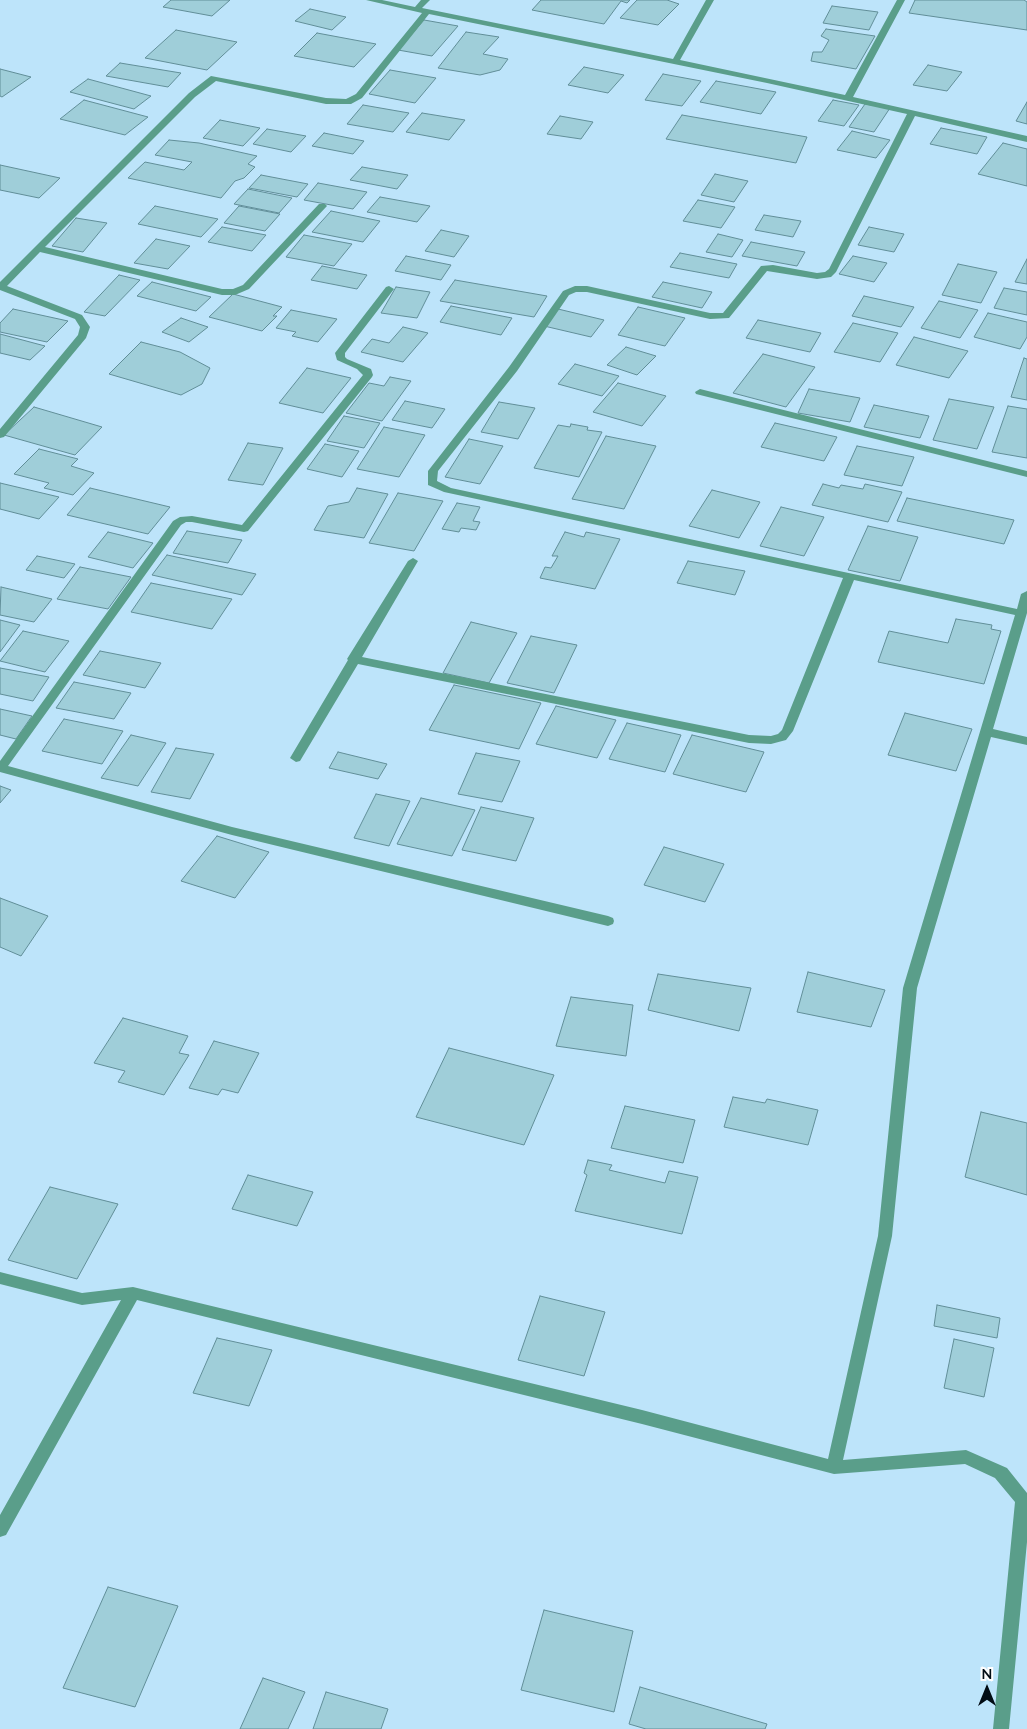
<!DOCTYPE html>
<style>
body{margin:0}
#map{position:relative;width:1027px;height:1729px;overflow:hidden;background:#bde4fa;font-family:Lato,sans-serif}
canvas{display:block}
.north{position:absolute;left:962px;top:1664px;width:50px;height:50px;-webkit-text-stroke:4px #fefefe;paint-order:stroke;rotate:0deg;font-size:14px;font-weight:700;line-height:20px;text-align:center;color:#020d15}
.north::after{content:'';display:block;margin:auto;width:18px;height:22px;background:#020d15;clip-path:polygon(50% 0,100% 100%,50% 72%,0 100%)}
</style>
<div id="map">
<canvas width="1027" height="1729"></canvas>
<div class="north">N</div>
</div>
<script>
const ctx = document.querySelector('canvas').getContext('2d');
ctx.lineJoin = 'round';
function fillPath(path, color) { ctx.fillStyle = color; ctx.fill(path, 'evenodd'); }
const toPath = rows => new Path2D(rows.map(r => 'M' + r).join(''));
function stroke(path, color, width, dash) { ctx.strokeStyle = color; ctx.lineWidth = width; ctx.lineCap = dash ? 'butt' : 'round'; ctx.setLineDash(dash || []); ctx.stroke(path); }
const building = toPath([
 [171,0,230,0,212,16,163,7,171,0],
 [541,0,630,0,627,3,621,1,604,24,532,10,541,0],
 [637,0,667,0,679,4,658,25,620,18,637,0],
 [915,0,1024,0,1027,2,1027,30,909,13,915,0],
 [832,6,878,12,869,30,823,23,832,6],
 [310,9,346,17,332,30,295,21,310,9],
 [424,20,458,26,432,56,398,50,424,20],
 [826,29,875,36,856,69,811,61,813,52,822,52,829,40,821,36,826,29],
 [176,30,237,42,207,70,145,58,176,30],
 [466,32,499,37,483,54,508,59,500,70,480,75,438,68,466,32],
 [317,33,376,44,354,67,294,56,317,33],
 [120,63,181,73,168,87,106,76,120,63],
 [928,65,962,72,947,91,913,85,928,65],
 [584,67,624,75,608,93,568,85,584,67],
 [0,69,31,77,2,97,0,96,0,69],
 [390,70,436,78,415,103,369,94,390,70],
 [663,74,701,81,682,106,645,100,663,74],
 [88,79,151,96,134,109,70,92,88,79],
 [716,81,776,92,761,114,700,102,716,81],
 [84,100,148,117,125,135,60,119,84,100],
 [833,100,859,105,844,126,818,121,833,100],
 [1027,102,1027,124,1016,121,1027,102],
 [865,104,890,108,874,132,849,127,865,104],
 [363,105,409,113,393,132,347,124,363,105],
 [422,113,465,120,449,140,406,132,422,113],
 [682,115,807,137,796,163,666,139,682,115],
 [560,116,593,122,581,139,547,134,560,116],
 [220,120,260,128,243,146,203,138,220,120],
 [941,128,987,137,977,154,930,144,941,128],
 [267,129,306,136,291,152,253,144,267,129],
 [852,131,890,140,876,158,837,150,852,131],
 [324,133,364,141,353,154,312,146,324,133],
 [169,140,199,143,257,156,248,164,255,167,244,178,235,181,221,198,128,178,145,162,184,170,192,162,155,155,169,140],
 [1003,143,1027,149,1027,186,978,174,1003,143],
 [0,165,60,178,39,198,0,190,0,165],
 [362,167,408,175,397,189,350,180,362,167],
 [715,174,748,181,734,202,701,195,715,174],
 [261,175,308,184,297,197,249,188,261,175],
 [318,183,367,192,353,209,304,200,318,183],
 [248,189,292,198,279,213,234,204,248,189],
 [380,197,430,206,417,222,367,212,380,197],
 [698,200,735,207,721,228,683,221,698,200],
 [155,206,218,219,201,237,138,224,155,206],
 [239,206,280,214,265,231,224,223,239,206],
 [331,211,380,221,363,242,312,232,331,211],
 [764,215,801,221,793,237,755,230,764,215],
 [76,218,107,223,83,252,52,246,76,218],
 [222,227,266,235,252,251,208,242,222,227],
 [869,227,904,234,894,252,858,245,869,227],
 [441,230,469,236,454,257,425,251,441,230],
 [718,234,743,240,732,257,706,252,718,234],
 [304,235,352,244,334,266,286,257,304,235],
 [156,239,190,246,168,269,134,263,156,239],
 [751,242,805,252,797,266,742,256,751,242],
 [680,253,737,264,729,278,670,267,680,253],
 [406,256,451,265,441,280,395,271,406,256],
 [853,256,887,263,874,282,839,274,853,256],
 [1027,259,1027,284,1015,282,1027,259],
 [958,264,997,272,981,303,942,295,958,264],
 [322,266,367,275,357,289,311,280,322,266],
 [119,275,140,280,105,316,84,312,119,275],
 [455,280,547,296,534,317,440,301,455,280],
 [152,282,211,297,196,311,137,296,152,282],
 [663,282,712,292,702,308,652,297,663,282],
 [396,287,430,292,417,318,381,313,396,287],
 [1004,288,1027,292,1027,315,994,308,1004,288],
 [233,294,282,307,273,316,277,316,262,331,209,317,233,294],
 [864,296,914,307,901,327,852,316,864,296],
 [939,301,978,310,960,338,921,328,939,301],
 [451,306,512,318,501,335,440,322,451,306],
 [638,307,685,318,665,346,618,335,638,307],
 [13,309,68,321,47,342,0,332,0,323,13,309],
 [558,309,604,320,591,337,544,326,558,309],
 [291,310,337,319,318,342,292,336,296,332,276,328,291,310],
 [988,313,1027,322,1027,337,1020,349,974,337,988,313],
 [181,318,208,327,189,342,162,332,181,318],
 [758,320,821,333,810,352,746,338,758,320],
 [853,323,898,333,880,362,834,352,853,323],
 [403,327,428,333,403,362,361,352,372,339,389,343,403,327],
 [0,334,45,346,30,360,0,353,0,334],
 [914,337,968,351,949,378,896,365,914,337],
 [141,342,180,352,210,368,202,384,181,395,109,374,141,342],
 [626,347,656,356,637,375,607,365,626,347],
 [763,354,815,367,786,407,733,393,763,354],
 [1024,358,1027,359,1027,400,1011,397,1024,358],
 [575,364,619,376,602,396,558,384,575,364],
 [307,368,351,378,323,413,279,403,307,368],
 [390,377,411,381,382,421,346,413,369,383,384,386,390,377],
 [618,383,666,396,642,426,593,412,618,383],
 [809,389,860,398,850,422,798,413,809,389],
 [949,399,994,407,977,449,933,440,949,399],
 [405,401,445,409,432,428,392,420,405,401],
 [499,402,535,408,518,439,481,432,499,402],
 [874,405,929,416,920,438,864,427,874,405],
 [1008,406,1027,409,1027,458,992,452,1008,406],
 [34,407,102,427,75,455,4,435,34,407],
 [344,416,380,423,364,448,327,441,344,416],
 [775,423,837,437,824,461,761,447,775,423],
 [571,424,588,427,587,430,602,432,579,477,534,468,558,425,570,427,571,424],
 [384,427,425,435,399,477,357,469,384,427],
 [606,436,656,446,624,509,572,499,606,436],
 [469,439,503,446,480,484,445,477,469,439],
 [248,443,283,448,263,485,228,480,248,443],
 [325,444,359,451,342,477,307,469,325,444],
 [857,446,914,457,902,486,844,475,857,446],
 [39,449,78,459,71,466,94,473,73,495,44,488,49,483,14,474,39,449],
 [0,483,59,497,39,519,0,509,0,483],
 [823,484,839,488,841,485,863,489,865,484,902,492,888,522,812,505,823,484],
 [90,488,170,507,148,534,67,515,90,488],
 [357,488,388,494,364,538,314,530,328,506,349,502,357,488],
 [712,490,760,502,739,538,689,526,712,490],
 [398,493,443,501,414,551,369,543,398,493],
 [907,498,1014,520,1004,544,897,521,907,498],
 [457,503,480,507,473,521,480,522,476,530,461,528,459,532,442,529,457,503],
 [781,507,824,517,804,556,760,546,781,507],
 [868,526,918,537,900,581,848,570,868,526],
 [187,531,242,540,228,563,173,553,187,531],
 [108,532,153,543,133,568,88,557,108,532],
 [565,532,584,537,586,532,620,539,595,589,540,578,545,567,551,568,558,556,552,556,565,532],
 [167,555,256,574,242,595,152,575,167,555],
 [37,556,75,564,64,578,26,570,37,556],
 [688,561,745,571,735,595,677,583,688,561],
 [80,567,131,577,108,609,57,599,80,567],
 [151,583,232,599,212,629,131,612,151,583],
 [1,587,52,599,34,622,0,615,1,587],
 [956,619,992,625,991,629,1001,631,984,684,878,662,889,631,948,643,956,619],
 [0,620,20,625,0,652,0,620],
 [471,622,517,633,489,683,443,673,471,622],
 [23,631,69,641,45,672,0,661,23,631],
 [531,636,577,645,554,693,507,683,531,636],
 [100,651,161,663,145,688,83,675,100,651],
 [0,668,49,677,33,701,0,694,0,668],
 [74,682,131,693,114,719,56,708,74,682],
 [454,685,541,703,519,749,429,730,454,685],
 [556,706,616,720,597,758,536,744,556,706],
 [0,709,32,716,16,739,0,735,0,709],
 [905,713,972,729,956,771,888,755,905,713],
 [64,719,123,731,102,764,42,751,64,719],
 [627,723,681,735,665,772,609,759,627,723],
 [131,735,166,743,138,786,101,778,131,735],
 [692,735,764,752,746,792,673,774,692,735],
 [176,748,214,754,190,799,151,792,176,748],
 [338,752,387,764,378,779,329,768,338,752],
 [476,753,520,761,502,802,458,794,476,753],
 [0,786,11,790,0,803,0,786],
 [376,794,410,801,389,846,354,838,376,794],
 [421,798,475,810,452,856,397,844,421,798],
 [481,807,534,818,516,861,462,850,481,807],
 [217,836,269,852,235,898,181,881,217,836],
 [664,847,724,864,705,902,644,885,664,847],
 [0,898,48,916,21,956,0,947,0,898],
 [808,972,885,990,871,1027,797,1012,808,972],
 [658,974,751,988,739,1031,648,1010,658,974],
 [571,997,633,1005,626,1056,556,1046,571,997],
 [123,1018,188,1036,179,1053,189,1055,164,1095,118,1082,125,1071,94,1063,123,1018],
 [214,1041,259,1053,238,1093,222,1089,218,1095,189,1088,214,1041],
 [449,1048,554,1075,524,1145,416,1117,449,1048],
 [733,1097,765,1103,767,1099,818,1110,808,1145,724,1127,733,1097],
 [625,1106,695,1120,683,1163,611,1148,625,1106],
 [981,1112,1027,1123,1027,1195,965,1177,981,1112],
 [588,1160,612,1165,609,1170,665,1183,669,1171,698,1177,682,1234,575,1211,587,1175,584,1173,588,1160],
 [248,1175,313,1192,297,1226,232,1209,248,1175],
 [50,1187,118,1204,77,1279,8,1260,50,1187],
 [540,1296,605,1312,584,1376,518,1360,540,1296],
 [937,1305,1000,1318,997,1338,934,1326,937,1305],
 [217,1338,272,1350,249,1406,193,1393,217,1338],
 [954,1339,994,1348,984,1397,944,1388,954,1339],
 [108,1587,178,1606,135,1707,63,1688,108,1587],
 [544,1610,633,1631,614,1712,521,1690,544,1610],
 [263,1678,305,1692,288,1729,240,1729,263,1678],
 [640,1687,767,1724,765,1729,646,1729,629,1724,640,1687],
 [326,1692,388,1709,381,1729,313,1729,326,1692]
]);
fillPath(building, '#9fced9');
stroke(building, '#618e98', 1);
fillPath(toPath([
 [366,0,382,0,415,7,421,0,430,0,422,8,673,59,706,0,714,0,680,60,845,95,897,0,905,0,853,97,1027,136,1027,142,915,116,836,272,831,277,817,279,767,271,729,318,710,319,587,292,576,292,569,295,517,371,438,471,437,481,451,488,1017,609,1021,594,1027,591,1027,613,993,729,1027,737,1027,745,991,737,917,988,892,1236,843,1460,966,1450,1007,1468,1027,1493,1027,1542,1009,1729,993,1729,1015,1502,995,1478,965,1464,834,1474,642,1424,137,1300,6,1535,0,1537,0,1515,121,1300,82,1305,0,1284,0,1272,82,1293,133,1287,642,1410,828,1459,878,1236,903,988,1015,615,854,580,793,731,786,740,771,744,749,743,358,664,300,761,296,762,290,758,348,660,347,659,408,561,413,558,418,561,362,657,749,735,771,736,778,734,782,730,843,578,444,492,428,485,428,471,509,367,563,291,575,286,587,286,710,313,723,313,761,266,773,265,817,273,825,272,829,269,907,114,767,83,429,14,362,98,351,104,326,104,216,81,195,97,45,247,222,289,233,289,243,285,319,204,325,204,327,206,249,289,235,295,222,295,40,252,7,286,82,315,90,327,86,338,4,437,0,438,0,429,78,335,80,327,75,319,0,290,0,282,189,93,211,76,326,98,346,99,356,94,422,13,366,0],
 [389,286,394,289,345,353,345,357,347,359,371,369,373,375,372,377,248,531,244,532,192,522,186,522,181,525,8,766,232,827,608,916,613,918,614,921,613,924,608,926,232,835,0,772,0,761,173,521,180,517,192,516,242,525,363,375,357,369,337,360,335,353,386,287,389,286],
 [700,389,1027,471,1027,477,696,394,695,392,700,389]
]), '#5a9e8a');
</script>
